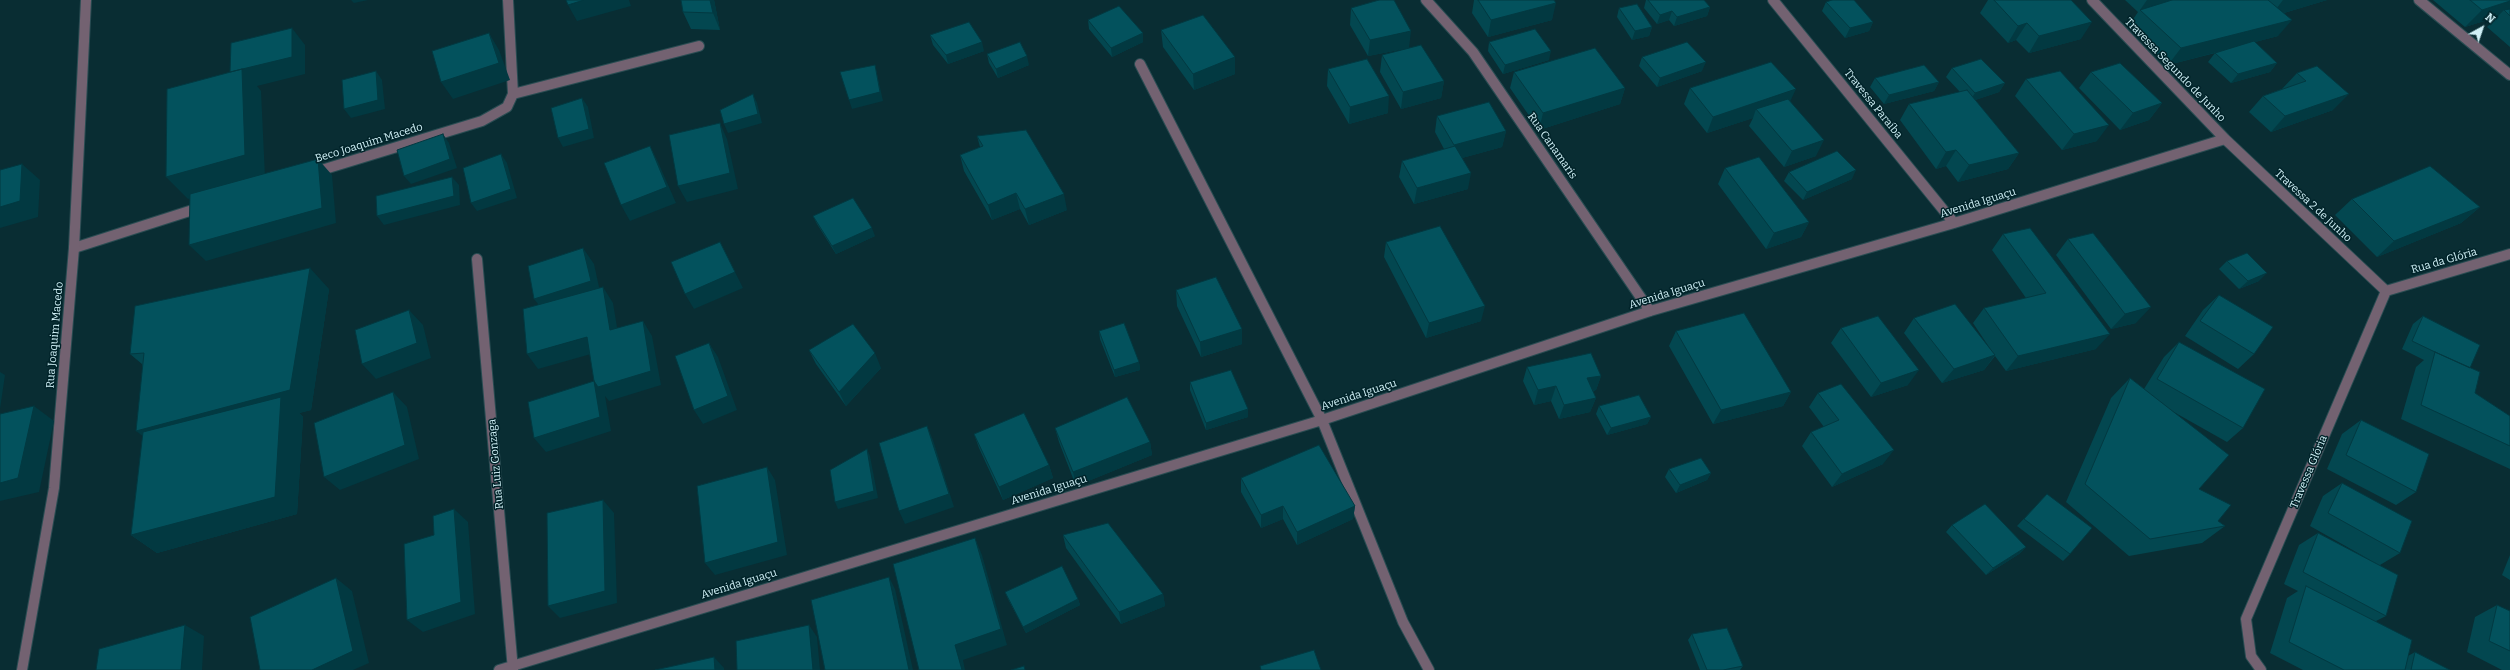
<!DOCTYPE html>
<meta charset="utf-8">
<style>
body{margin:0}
#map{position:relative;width:2510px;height:670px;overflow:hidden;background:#092d33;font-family:Bitter,serif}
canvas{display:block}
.north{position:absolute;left:2462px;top:8px;width:40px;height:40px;-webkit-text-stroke:3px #002329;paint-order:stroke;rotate:40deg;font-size:11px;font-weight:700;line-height:16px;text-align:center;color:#d1f1f7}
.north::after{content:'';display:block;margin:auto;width:14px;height:18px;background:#d1f1f7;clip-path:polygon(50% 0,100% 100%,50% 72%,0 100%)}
</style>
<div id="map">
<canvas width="2510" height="670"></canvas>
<div class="north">N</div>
</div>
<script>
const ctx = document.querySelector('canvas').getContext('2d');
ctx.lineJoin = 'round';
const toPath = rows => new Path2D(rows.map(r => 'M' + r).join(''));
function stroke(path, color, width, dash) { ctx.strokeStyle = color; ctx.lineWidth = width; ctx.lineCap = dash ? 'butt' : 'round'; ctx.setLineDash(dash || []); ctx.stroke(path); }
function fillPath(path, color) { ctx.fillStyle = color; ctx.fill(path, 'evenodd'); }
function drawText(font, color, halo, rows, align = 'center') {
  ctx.font = font + ' Bitter,serif'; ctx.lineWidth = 3; ctx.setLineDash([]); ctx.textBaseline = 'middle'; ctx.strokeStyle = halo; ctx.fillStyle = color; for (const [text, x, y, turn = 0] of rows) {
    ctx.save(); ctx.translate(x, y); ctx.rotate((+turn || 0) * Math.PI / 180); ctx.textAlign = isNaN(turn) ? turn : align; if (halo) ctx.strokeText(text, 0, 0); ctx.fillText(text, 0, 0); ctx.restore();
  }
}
const minor = toPath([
 [1426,0,1473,52,1650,311],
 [1773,0,1954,223],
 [2092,0,2225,139,2386,291],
 [2419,0,2510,75],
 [1140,64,1322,420,1403,622,1429,670],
 [513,94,699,46],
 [315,172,482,121,507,107,513,94,508,0],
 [74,248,202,207],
 [477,259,513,670],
 [2386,291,2510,254],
 [499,670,1322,420,1650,311,1954,223,2225,139],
 [2261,670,2251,656,2246,619,2386,291]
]);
const tertiary = toPath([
 [22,670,54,488,74,248,86,0]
]);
stroke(minor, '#294c52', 12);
stroke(tertiary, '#294c52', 12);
stroke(minor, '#736271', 10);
stroke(tertiary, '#736271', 10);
fillPath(toPath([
 [681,0,714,0,720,30,691,29,683,12],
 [1474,0,1554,0,1552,20,1488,37,1472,13],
 [1646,0,1704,0,1710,7,1707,16,1674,26,1669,20,1657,24,1644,8],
 [1988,0,2071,0,2081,39,2029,53,2016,40,2008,43,1980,13],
 [2125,0,2327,0,2284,13,2278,36,2255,42,2277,63,2270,72,2231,83,2208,62,2215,53,2168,65,2128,27,2138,12],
 [2433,0,2510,0,2510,47,2487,27,2497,17,2465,27],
 [1826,2,1873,22,1869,31,1845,38,1822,11],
 [1351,8,1409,48,1368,56,1350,25],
 [1619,8,1652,27,1649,36,1632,40,1617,17],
 [1088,20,1143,33,1143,42,1112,57,1089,29],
 [1161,30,1235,74,1194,90,1163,47],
 [930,35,984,51,948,64,933,45],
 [1489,42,1549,60,1503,74,1488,51],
 [987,54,1029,65,998,78,989,63],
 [1382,55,1444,81,1441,98,1401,109,1380,72],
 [1642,57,1702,71,1657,87,1639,66],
 [2317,66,2333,110,2271,132,2249,112,2263,96,2282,89,2297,73],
 [1952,68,2005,83,1999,92,1975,100,2019,153,2008,169,1958,182,1946,166,1936,169,1900,120,1909,104,1960,92,1946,77],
 [1328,69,1388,113,1349,124,1327,86],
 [1514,72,1625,88,1620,104,1539,130,1510,88],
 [2091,72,2162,103,2149,120,2120,130,2079,88],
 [1875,78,1939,82,1934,91,1884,104,1870,87],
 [2026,79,2097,141,2062,150,2015,96],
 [1690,88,1790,101,1816,156,1784,167,1749,126,1753,118,1707,133,1684,104],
 [1437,116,1506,131,1502,147,1462,158,1468,189,1414,204,1399,177,1402,161,1444,149,1435,132],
 [977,136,1067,210,1029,225,1020,209,992,220,964,171,960,155,980,147],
 [1725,168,1809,222,1801,237,1766,249,1718,184],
 [1789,172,1852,179,1803,200,1784,181],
 [2352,199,2480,207,2461,223,2377,257,2335,215],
 [813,216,875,236,836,254,817,224],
 [2003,234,2096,349,2006,371,1995,356,1984,370,1942,383,1904,333,1914,318,1991,350,1973,323,1984,308,2026,298,1992,250],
 [2068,239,2136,323,2111,329,2056,255],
 [1386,242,1481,321,1426,338,1384,257],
 [2227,261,2259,281,2239,289,2219,269],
 [329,289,311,410,299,413,303,417,297,514,157,553,131,535,143,437,142,364,130,354],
 [1176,290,1242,329,1242,344,1201,357,1177,306],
 [2219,295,2254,354,2238,369,2185,336,2203,310],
 [2423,316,2470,368,2475,393,2510,416,2510,469,2401,419,2416,367,2424,360,2402,349,2413,324],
 [1841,328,1908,385,1871,397,1831,343],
 [1099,331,1139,362,1140,370,1115,377,1100,339],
 [1676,331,1791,392,1783,406,1713,424,1669,346],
 [2179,342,2243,428,2227,442,2172,411,2199,489,2218,521,2225,526,2202,543,2129,556,2066,502,2111,398,2130,378,2144,389,2164,357],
 [809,350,881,368,846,406,816,364],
 [1527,367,1601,376,1596,390,1593,391,1596,398,1590,412,1559,419,1551,401,1534,405,1523,381],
 [1190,382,1248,409,1248,417,1206,430,1190,390],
 [1818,393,1883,464,1832,487,1802,446,1811,432,1824,427,1809,407],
 [1599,406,1651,417,1647,424,1607,435,1596,414],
 [2361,420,2416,492,2396,505,2327,469,2342,434],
 [1055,428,1150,442,1152,455,1076,486,1059,442],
 [974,434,1049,465,1053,478,1003,500,979,448],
 [1669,469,1711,473,1707,480,1676,493,1665,477],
 [1241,478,1355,506,1353,519,1297,545,1283,519,1261,528,1241,492],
 [2342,483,2400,553,2380,565,2386,616,2376,621,2408,656,2415,652,2450,670,2303,670,2270,653,2287,598,2298,591,2284,584,2299,545,2318,533,2372,561,2310,526,2323,496],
 [2047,494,2070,554,2063,561,2017,526],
 [1952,525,2026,547,2019,554,1986,575,1946,532],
 [1063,535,1163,594,1165,606,1121,624,1066,548],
 [2510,555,2510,580,2502,575],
 [1005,592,1078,599,1080,605,1026,633,1008,599],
 [2497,605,2510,611,2510,670,2502,670,2467,652,2475,617],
 [1692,634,1743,666,1740,670,1700,670,1688,640]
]), '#034750');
fillPath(toPath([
 [351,0,368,0,354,3],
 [584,0,629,0,631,6,577,21,568,5],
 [710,0,714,0,720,30,713,13],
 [2147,0,2183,0,2140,10],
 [2283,0,2327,0,2270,17],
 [2510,1,2510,13,2504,10,2497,17,2465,27,2482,10],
 [1556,3,1552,20,1488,37,1491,20],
 [1710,7,1707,16,1674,26,1677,17],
 [1672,11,1669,20,1657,24,1660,15],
 [2292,20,2278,36,2168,65,2181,48],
 [1873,22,1869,31,1845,38,1850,28],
 [2092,22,2081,39,2029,53,2039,36],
 [2027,23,2016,40,2008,43,2018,26],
 [1652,27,1649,36,1632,40,1635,31],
 [292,28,305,45,305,74,257,86,261,91,265,177,188,199,166,177,242,70],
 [1411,31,1409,48,1368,56,1370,40],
 [489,33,499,50,510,80,453,99,441,82],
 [1143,33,1143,42,1112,57,1111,48],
 [982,42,984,51,948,64,946,55],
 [1551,51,1549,60,1503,74,1505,65],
 [1027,56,1029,65,998,78,996,69],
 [1235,57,1235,74,1194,90,1193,74],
 [1706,62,1702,71,1657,87,1660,78],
 [2277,63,2270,72,2231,83,2238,74],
 [875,65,883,101,852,109,849,100],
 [376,71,382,80,385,109,351,118,344,109],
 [1444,81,1441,98,1401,109,1403,92],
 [1939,82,1934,91,1884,104,1889,95],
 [2005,83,1999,92,1969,102,1975,93],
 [1625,88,1620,104,1539,130,1543,113],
 [1796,89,1788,106,1756,109,1753,118,1707,133,1713,117],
 [753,94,757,103,762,123,728,133,724,124],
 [2349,94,2333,110,2271,132,2285,116],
 [1389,96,1388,113,1349,124,1350,107],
 [582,98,588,107,594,138,563,147,558,138],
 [2162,103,2149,120,2120,130,2133,113],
 [720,123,727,139,738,189,687,202,678,186],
 [2109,125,2097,141,2062,150,2074,134],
 [1506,131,1502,147,1451,161,1454,145],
 [443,134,449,143,457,168,411,184,404,176],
 [1824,140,1816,156,1784,167,1792,151],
 [650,146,658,162,676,203,630,221,621,205],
 [1956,150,1946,166,1936,169,1946,152],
 [2019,153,2008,169,1958,182,1969,165],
 [501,154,507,163,517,198,477,211,471,203],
 [318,159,332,175,336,223,206,261,189,245],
 [22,164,40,180,38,217,0,228,0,207],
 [1856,170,1852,179,1803,200,1807,192],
 [1471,173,1468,189,1414,204,1417,188],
 [452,177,459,185,460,205,384,225,377,216],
 [1016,193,1020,209,992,220,988,205],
 [1064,194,1067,210,1029,225,1025,209],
 [2480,207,2461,223,2377,257,2394,241],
 [1809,222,1801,237,1766,249,1774,233],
 [872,228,875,236,836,254,832,246],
 [720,242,743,288,694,309,685,294],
 [583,248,594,264,601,296,546,314,534,299],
 [310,268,329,289,311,410,299,413,303,417,297,514,157,553,131,535,161,450,136,431],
 [2267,273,2259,281,2239,289,2248,281],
 [603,287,613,303,620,345,610,330],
 [1485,306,1481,321,1426,338,1429,323],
 [2151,307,2136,323,2111,329,2125,314],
 [409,310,423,325,431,358,376,379,362,364],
 [643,321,652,336,661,385,609,401,605,396,611,431,546,452,534,438,594,381],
 [1242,329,1242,344,1201,357,1200,342],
 [2110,334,2096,349,2006,371,2018,356],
 [587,337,598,352,538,369,527,354],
 [709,343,718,357,737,410,703,424,694,410],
 [875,353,881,368,846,406,839,392],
 [1995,355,1984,370,1942,383,1954,369],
 [1139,362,1140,370,1115,377,1114,370],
 [1919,370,1908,385,1871,397,1881,383],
 [0,372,5,375,0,409],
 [1601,376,1596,390,1582,393,1587,378],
 [1556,386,1551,401,1534,405,1538,390],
 [393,392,407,407,419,459,340,490,324,477],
 [1791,392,1783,406,1713,424,1721,410],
 [1596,398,1590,412,1559,419,1564,405],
 [34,406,54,421,39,492,0,501,0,483],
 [1248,409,1248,417,1206,430,1206,423],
 [1651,417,1647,424,1607,435,1611,428],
 [927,426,933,440,954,507,905,524,899,511],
 [1150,442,1152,455,1076,486,1073,472],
 [867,449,870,456,878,498,838,509,835,502],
 [1894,450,1883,464,1832,487,1842,474],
 [1049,465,1053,478,1003,500,999,487],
 [767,467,775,480,787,555,715,575,705,563],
 [1711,473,1707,480,1676,493,1680,485],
 [603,500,614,513,617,603,560,618,548,606],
 [1283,506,1283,519,1261,528,1261,515],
 [1355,506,1353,519,1297,545,1297,532],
 [454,509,468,522,475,614,423,632,407,620],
 [975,538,982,555,1007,645,963,660,965,670,962,670,955,645],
 [2026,547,2019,554,1986,575,1993,568],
 [889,577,895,589,913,670,908,670],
 [336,578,352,591,369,663,353,670,312,670],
 [1163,594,1165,606,1121,624,1119,612],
 [1078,599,1080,605,1026,633,1023,627],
 [185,625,204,636,202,670,181,670],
 [809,625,817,637,820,670,813,670],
 [714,657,724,668,724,670,715,670]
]), '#023941');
const building = toPath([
 [566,0,584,0,568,5,566,0],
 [681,0,710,0,713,13,683,12,681,0],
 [1379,0,1394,0,1411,31,1370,40,1351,8,1379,0],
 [1478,0,1554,0,1556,3,1491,20,1478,0],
 [1648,0,1704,0,1710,7,1677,17,1672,11,1660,15,1648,0],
 [1832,0,1854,0,1873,22,1850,28,1826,2,1832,0],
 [1994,0,2071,0,2092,22,2039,36,2027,23,2018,26,1994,0],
 [2172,0,2268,0,2292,20,2181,48,2140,10,2172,0],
 [2470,0,2510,0,2510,1,2482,10,2470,0],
 [1637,4,1652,27,1635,31,1619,8,1637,4],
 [1119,6,1143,33,1111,48,1088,20,1119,6],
 [2510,9,2510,16,2504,10,2510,9],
 [1203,15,1235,57,1193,74,1161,30,1203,15],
 [969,22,982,42,946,55,930,35,969,22],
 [292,28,292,57,230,72,231,43,292,28],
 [1535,29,1551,51,1505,65,1489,42,1535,29],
 [489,33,499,63,441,82,432,51,489,33],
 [2254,41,2277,63,2238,74,2215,53,2254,41],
 [1020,42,1027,56,996,69,987,54,1020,42],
 [1687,42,1706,62,1660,78,1642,57,1687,42],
 [1421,45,1444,81,1403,92,1382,55,1421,45],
 [1595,48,1625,88,1543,113,1514,72,1595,48],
 [1367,59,1389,96,1350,107,1328,69,1367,59],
 [1981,59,2005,83,1975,93,1952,68,1981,59],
 [1771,62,1796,89,1713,117,1690,88,1771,62],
 [2120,63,2162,103,2133,113,2091,72,2120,63],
 [875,65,880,92,849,100,840,72,875,65],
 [1924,65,1939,82,1889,95,1875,78,1924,65],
 [2317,66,2349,94,2285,116,2263,96,2306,81,2297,73,2317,66],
 [242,69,245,155,166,177,167,89,242,69],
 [376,71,378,100,344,109,342,80,376,71],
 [2060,71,2109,125,2074,134,2026,79,2060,71],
 [1967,90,2019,153,1969,165,1956,150,1946,152,1909,104,1967,90],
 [753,94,758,114,724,124,720,110,753,94],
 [582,98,589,129,558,138,551,108,582,98],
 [1788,99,1824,140,1792,151,1756,109,1788,99],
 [1489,102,1506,131,1454,145,1437,116,1489,102],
 [720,123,730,173,678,186,669,135,720,123],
 [1026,130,1064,194,1025,209,1016,193,988,205,960,155,983,146,977,136,1026,130],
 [443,134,450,159,404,176,397,150,443,134],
 [650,146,667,187,621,205,604,163,650,146],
 [1455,146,1471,173,1417,188,1402,161,1455,146],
 [1837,151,1856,170,1807,192,1789,172,1837,151],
 [501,154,511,189,471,203,463,168,501,154],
 [1759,157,1809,222,1774,233,1725,168,1759,157],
 [318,159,322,208,189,245,190,194,318,159],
 [22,164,20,201,0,207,0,170,22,164],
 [2430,166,2480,207,2394,241,2352,199,2430,166],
 [452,177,454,196,377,216,376,196,452,177],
 [853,198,872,228,832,246,813,216,853,198],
 [1440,226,1485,306,1429,323,1386,242,1440,226],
 [2030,228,2110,334,2018,356,1984,308,2046,293,2003,234,2030,228],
 [2093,233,2151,307,2125,314,2068,239,2093,233],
 [720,242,735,272,685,294,671,262,720,242],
 [583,248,591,281,534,299,528,266,583,248],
 [2247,253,2267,273,2248,281,2227,261,2247,253],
 [310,268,290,390,136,431,144,353,130,354,135,306,310,268],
 [1216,277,1242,329,1200,342,1176,290,1216,277],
 [603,287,610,330,643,321,651,371,598,387,594,381,587,337,527,354,523,309,603,287],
 [2219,295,2273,327,2254,354,2200,321,2219,295],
 [1955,304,1995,355,1954,369,1914,318,1955,304],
 [409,310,417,343,362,364,355,330,409,310],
 [1744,313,1791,392,1721,410,1676,331,1744,313],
 [1878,316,1919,370,1881,383,1841,328,1878,316],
 [2423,316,2480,345,2470,368,2435,352,2412,341,2423,316],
 [1124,323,1139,362,1114,370,1099,331,1124,323],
 [853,324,875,353,839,392,809,350,853,324],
 [2179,342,2265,389,2243,428,2157,379,2179,342],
 [709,343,728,396,694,410,675,356,709,343],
 [2435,352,2480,372,2475,393,2510,416,2510,446,2421,405,2435,352],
 [1591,353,1601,376,1587,378,1596,398,1564,405,1556,386,1538,390,1527,367,1591,353],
 [1231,370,1248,409,1206,423,1190,382,1231,370],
 [2130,378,2229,455,2199,489,2231,505,2218,521,2225,526,2150,539,2085,484,2130,378],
 [594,381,600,417,534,438,528,402,594,381],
 [1841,384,1894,450,1842,474,1811,432,1839,420,1818,393,1841,384],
 [393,392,405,445,324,477,314,423,393,392],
 [1639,395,1651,417,1611,428,1599,406,1639,395],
 [281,397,275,497,131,535,143,432,281,397],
 [1127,397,1150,442,1073,472,1055,428,1127,397],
 [34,406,18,478,0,483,0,414,34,406],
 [1024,413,1049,465,999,487,974,434,1024,413],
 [2361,420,2429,454,2416,492,2346,455,2361,420],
 [927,426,949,494,899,511,879,443,927,426],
 [1319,445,1355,506,1297,532,1283,506,1261,515,1241,478,1319,445],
 [867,449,874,491,835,502,830,470,867,449],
 [1701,458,1711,473,1680,485,1669,469,1701,458],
 [767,467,778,542,705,563,697,486,767,467],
 [2342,483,2412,521,2400,553,2328,513,2342,483],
 [2047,494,2092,528,2070,554,2024,519,2047,494],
 [603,500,605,591,548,606,547,513,603,500],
 [1985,504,2026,547,1993,568,1952,525,1985,504],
 [454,509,461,602,407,620,404,544,434,535,433,516,454,509],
 [1108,523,1163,594,1119,612,1063,535,1108,523],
 [2318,533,2398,575,2386,616,2303,572,2318,533],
 [975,538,1001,629,955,645,962,670,919,670,893,564,975,538],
 [1062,566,1078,599,1023,627,1005,592,1062,566],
 [889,577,909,670,825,670,811,600,889,577],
 [336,578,353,651,312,670,260,670,250,617,336,578],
 [2306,586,2412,640,2405,670,2344,670,2289,642,2306,586],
 [2497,605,2510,611,2510,651,2489,641,2497,605],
 [185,625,181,670,96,670,99,649,185,625],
 [809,625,813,670,737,670,736,641,809,625],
 [1727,628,1743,666,1723,670,1707,670,1692,634,1727,628],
 [1314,650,1321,670,1261,670,1260,666,1314,650],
 [2415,652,2450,670,2411,670,2415,652],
 [714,657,715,670,655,670,714,657],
 [1024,666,1025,670,1011,670,1024,666]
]);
fillPath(building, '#03525d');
stroke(building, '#023941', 1);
drawText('11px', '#d1f1f7', '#002329', [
 ["Travessa Segundo de Junho",2175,70,46],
 ["Travessa Paraíba",1873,104,51],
 ["Beco Joaquim Macedo",369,143,-17],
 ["Rua Canamaris",1552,146,55],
 ["Avenida Iguaçu",1978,203,-17],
 ["Travessa 2 de Junho",2313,206,43],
 ["Rua da Glória",2444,261,-16],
 ["Avenida Iguaçu",1667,294,-17],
 ["Rua Joaquim Macedo",55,335,-85],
 ["Avenida Iguaçu",1359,395,-18],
 ["Rua Luiz Gonzaga",496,464,-95],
 ["Travessa Glória",2309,472,-67],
 ["Avenida Iguaçu",1049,490,-17],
 ["Avenida Iguaçu",739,584,-17]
]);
</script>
